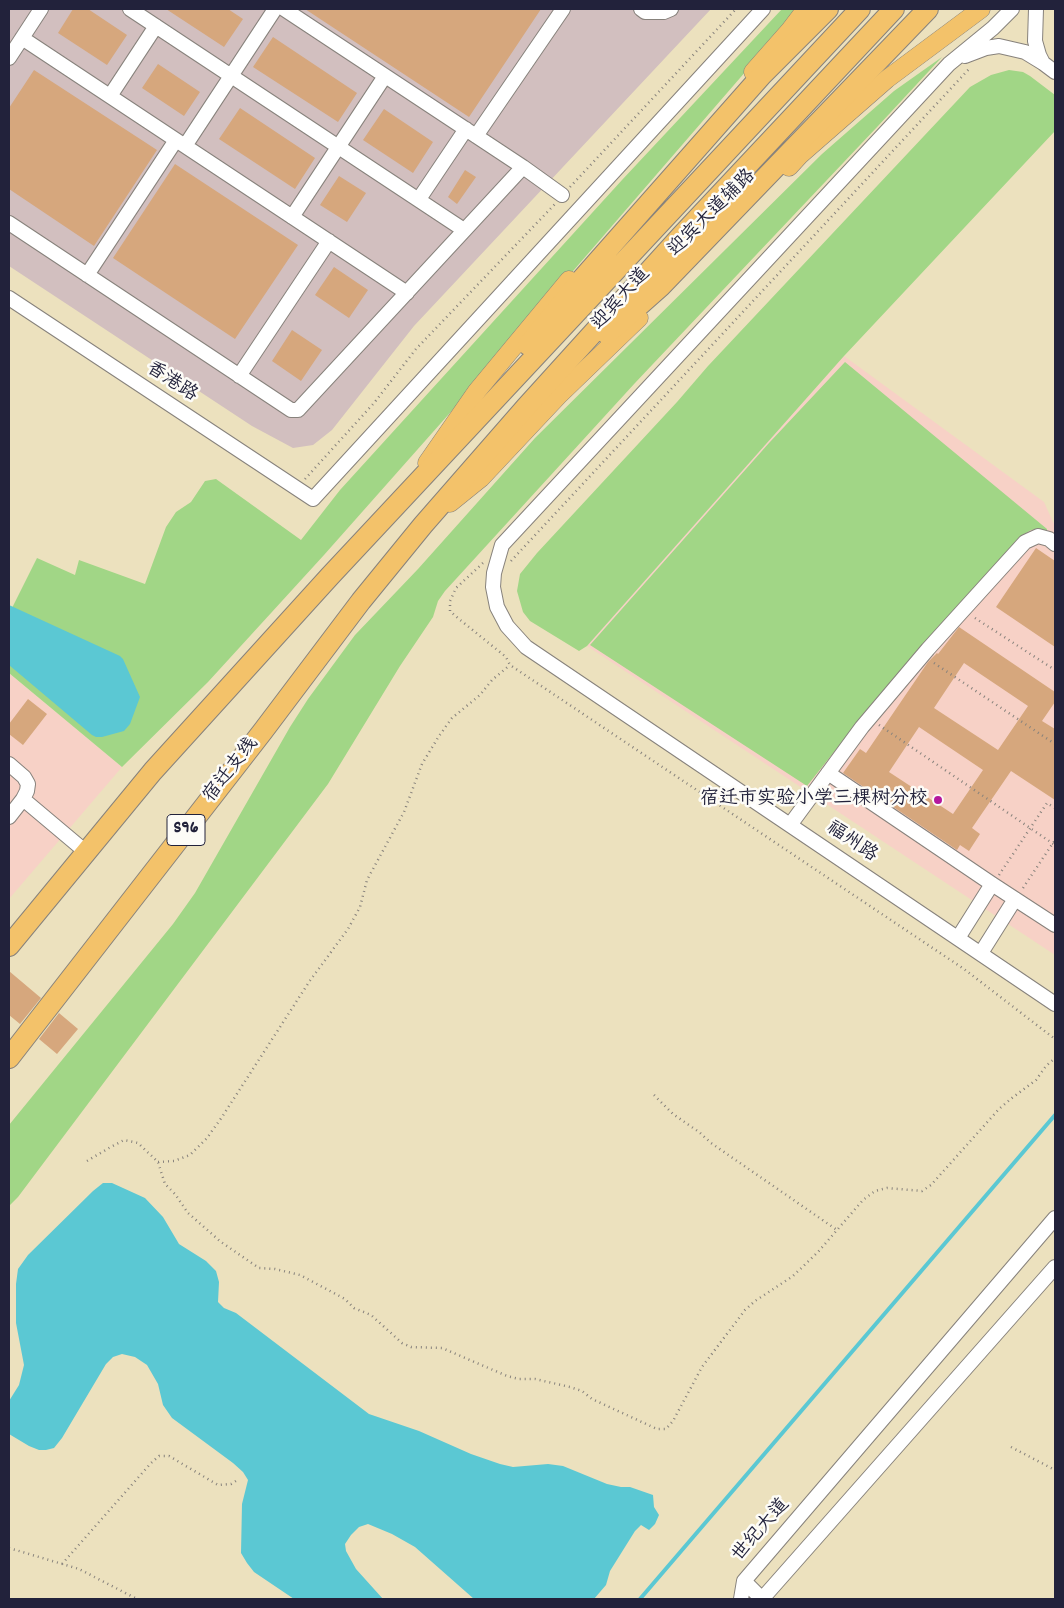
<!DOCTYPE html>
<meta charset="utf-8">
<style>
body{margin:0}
#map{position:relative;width:1064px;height:1608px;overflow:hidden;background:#ece1be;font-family:Dekko,sans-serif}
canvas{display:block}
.frame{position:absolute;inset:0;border:10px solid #22223b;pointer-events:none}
</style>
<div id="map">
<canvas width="1064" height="1608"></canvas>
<div class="frame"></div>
</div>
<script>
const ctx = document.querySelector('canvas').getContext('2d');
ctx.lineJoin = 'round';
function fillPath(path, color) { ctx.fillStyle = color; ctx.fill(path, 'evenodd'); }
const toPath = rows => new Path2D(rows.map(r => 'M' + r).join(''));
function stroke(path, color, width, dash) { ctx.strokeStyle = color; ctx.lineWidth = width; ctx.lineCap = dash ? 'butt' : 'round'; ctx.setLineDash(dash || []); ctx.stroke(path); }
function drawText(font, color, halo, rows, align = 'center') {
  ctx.font = font + ' Dekko,"LXGW WenKai TC",sans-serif'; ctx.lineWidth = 5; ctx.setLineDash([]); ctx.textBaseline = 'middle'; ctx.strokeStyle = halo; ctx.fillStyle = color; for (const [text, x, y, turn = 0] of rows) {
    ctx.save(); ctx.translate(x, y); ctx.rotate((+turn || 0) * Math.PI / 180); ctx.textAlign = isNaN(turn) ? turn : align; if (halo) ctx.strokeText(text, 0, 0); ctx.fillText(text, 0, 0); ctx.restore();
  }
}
fillPath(toPath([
 [844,356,1044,502,1053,522,1055,524,1055,955,587,646],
 [9,673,122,767,9,899]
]), '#f7d1c6');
fillPath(toPath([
 [9,9,711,9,414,326,332,430,313,445,293,448,252,426,9,266]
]), '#d2bfbf');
fillPath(toPath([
 [782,9,795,9,787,22,772,41,464,397,324,555,208,682,122,767,9,673,9,614,37,558,75,575,79,560,145,584,166,527,176,512,191,502,205,481,216,479,301,540,340,490,622,180],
 [942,57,878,126,635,383,445,591,438,601,433,617,400,666,328,784,18,1197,9,1206,9,1125,173,924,195,893,290,727,308,699,355,635,418,569,535,438,822,154,894,91],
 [1009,70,1023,72,1030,76,1055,95,1055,131,844,356,587,646,579,651,530,621,523,612,517,591,520,574,537,553,677,402,708,366,970,87,991,75],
 [845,362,1047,529,1047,531,1039,529,1031,530,1023,535,861,718,807,786,590,645,769,443]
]), '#a1d686');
fillPath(toPath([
 [9,605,120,656,123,659,140,697,130,724,124,731,102,737,96,737,92,735,9,665],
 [103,1183,112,1183,145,1198,163,1217,179,1244,206,1261,216,1271,219,1282,218,1302,224,1308,236,1313,369,1414,419,1431,471,1454,500,1464,513,1467,548,1464,563,1466,607,1484,621,1487,630,1487,653,1495,654,1507,659,1515,655,1524,649,1530,641,1525,635,1531,610,1571,606,1585,594,1599,474,1599,415,1547,392,1534,368,1524,359,1527,351,1535,345,1544,346,1551,356,1569,383,1599,294,1599,254,1572,247,1563,241,1553,242,1504,248,1480,243,1472,233,1463,172,1418,163,1405,158,1384,147,1365,135,1357,122,1354,113,1357,106,1364,62,1438,54,1448,46,1450,39,1450,29,1446,9,1434,9,1401,19,1385,24,1365,16,1323,16,1284,18,1269,28,1255,93,1191]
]), '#5bc8d3');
stroke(toPath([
 [640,1599,1055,1115]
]), '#5bc8d3', 4);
fillPath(toPath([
 [73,9,88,9,127,35,107,65,58,33],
 [166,9,228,9,243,19,224,47],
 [305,9,541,9,469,117],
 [273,37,357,93,338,122,253,67],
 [158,64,200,92,184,116,142,88],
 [34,70,157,150,94,246,9,189,9,108],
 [240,108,315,158,295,189,219,139],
 [384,109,433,142,413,173,363,140],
 [175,164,298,245,235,339,113,258],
 [465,170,476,177,457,204,448,197],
 [339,176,366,193,347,222,320,205],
 [334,267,368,290,349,318,315,295],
 [292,330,322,350,301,381,272,361],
 [1036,548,1055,561,1055,647,996,607],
 [959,627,1055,692,1055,702,1042,721,1055,729,1055,800,1011,771,972,828,980,834,969,851,960,845,957,850,843,773,860,749,866,753,928,662,937,653,938,654],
 [964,663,1028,706,998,750,934,708],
 [919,727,983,770,953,814,889,772],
 [28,699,47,714,23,745,9,734,9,724],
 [9,971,41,998,20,1024,9,1015],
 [59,1013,78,1029,57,1054,39,1039]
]), '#d6a77d');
const minor = toPath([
 [130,9,464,230],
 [284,9,523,167,562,195],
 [641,9,645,12,664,12,671,9],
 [1012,9,993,28,949,64,502,545,494,573,493,587,497,607,507,626,526,647,1055,1004],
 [1036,9,1035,41,1039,55,1043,63],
 [22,38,407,293],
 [965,56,986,48,999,46,1025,52,1043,63,1055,72],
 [9,58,41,9],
 [110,96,156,26],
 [476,136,563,9],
 [185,146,275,9],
 [419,199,466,129],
 [292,217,385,76],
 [9,223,291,410,298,410,523,167],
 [87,275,176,140],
 [9,298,313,499,763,9],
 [239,376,329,241],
 [9,764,24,777,28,784,27,791,23,799],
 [828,773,992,884,1055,925],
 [9,817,23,799,86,852],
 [790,825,862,727,928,649,1025,542,1038,536,1049,539,1055,544],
 [958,938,992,884],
 [981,953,1015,899],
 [1055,1218,744,1581,762,1599,1055,1267],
 [741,1599,744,1581]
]);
const major = toPath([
 [753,72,790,30,806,9],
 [789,167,800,155,887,79,981,9],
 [427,463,477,391,569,280],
 [450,503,481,478,558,396,639,318]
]);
const highway = toPath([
 [607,334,660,287,928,9],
 [528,345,581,280,762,75,828,9],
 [9,946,153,771,330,576,860,9],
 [9,1058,263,731,361,601,423,525,526,407,681,236,894,9]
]);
stroke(minor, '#87827c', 16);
stroke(major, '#87827c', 19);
stroke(highway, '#87827c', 22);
stroke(toPath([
 [570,187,736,9],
 [305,479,374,403,416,349,555,204],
 [511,561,969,69],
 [483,563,456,588,450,601,450,611,459,619,506,657,510,665,964,969,1055,1039],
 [975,618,1055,670],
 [934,663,1055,744],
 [879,725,1055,845],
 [999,875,1047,803,1055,808],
 [1023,888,1055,840],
 [654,1095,673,1114,699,1132,711,1143,837,1230],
 [87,1161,109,1148,124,1140,138,1143,158,1162,165,1184,175,1194,188,1213,221,1242,259,1268,275,1269,300,1275,345,1299,354,1308,371,1315,402,1343,411,1347,442,1348,507,1376,519,1379,535,1379,570,1387,582,1391,592,1399,657,1429,666,1429,673,1421,702,1367,745,1310,755,1301,793,1276,818,1252,863,1200,875,1191,887,1188,922,1191,931,1185,999,1109,1012,1098,1036,1080,1046,1066,1055,1058],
 [158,1162,174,1161,190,1155,207,1138,222,1117,309,982,348,929,360,907,367,880,404,812,422,764,439,736,452,718,480,695,492,680,510,665],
 [1011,1447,1055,1470],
 [9,1548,79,1569,137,1599],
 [62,1564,151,1463,159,1456,169,1456,218,1485,231,1484,239,1479]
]), '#87827c', 2.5, [1, 4]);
stroke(minor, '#fff', 14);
stroke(major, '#f3c26a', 18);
stroke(highway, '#f3c26a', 20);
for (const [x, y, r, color] of [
 [938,800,5,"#b5179e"]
]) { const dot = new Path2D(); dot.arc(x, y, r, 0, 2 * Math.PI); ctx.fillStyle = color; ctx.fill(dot); stroke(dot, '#fdfcf7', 2); }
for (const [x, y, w] of [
 [186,830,38]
]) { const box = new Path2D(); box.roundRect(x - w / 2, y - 15.5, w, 31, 4); ctx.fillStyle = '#fdfcf7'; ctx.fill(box); stroke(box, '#22223b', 1); }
drawText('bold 18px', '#22223b', null, [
 ["S96",186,830]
]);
drawText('19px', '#22223b', '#fdfcf7', [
 ["迎宾大道辅路",713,214,-45],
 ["迎宾大道",622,300,-48],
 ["香港路",171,383,33],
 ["宿迁支线",232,771,-52],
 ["福州路",851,843,34],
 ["世纪大道",762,1531,-49]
]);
drawText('19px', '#22223b', '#fdfcf7', [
 ["宿迁市实验小学三棵树分校",928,800]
], 'right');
</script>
